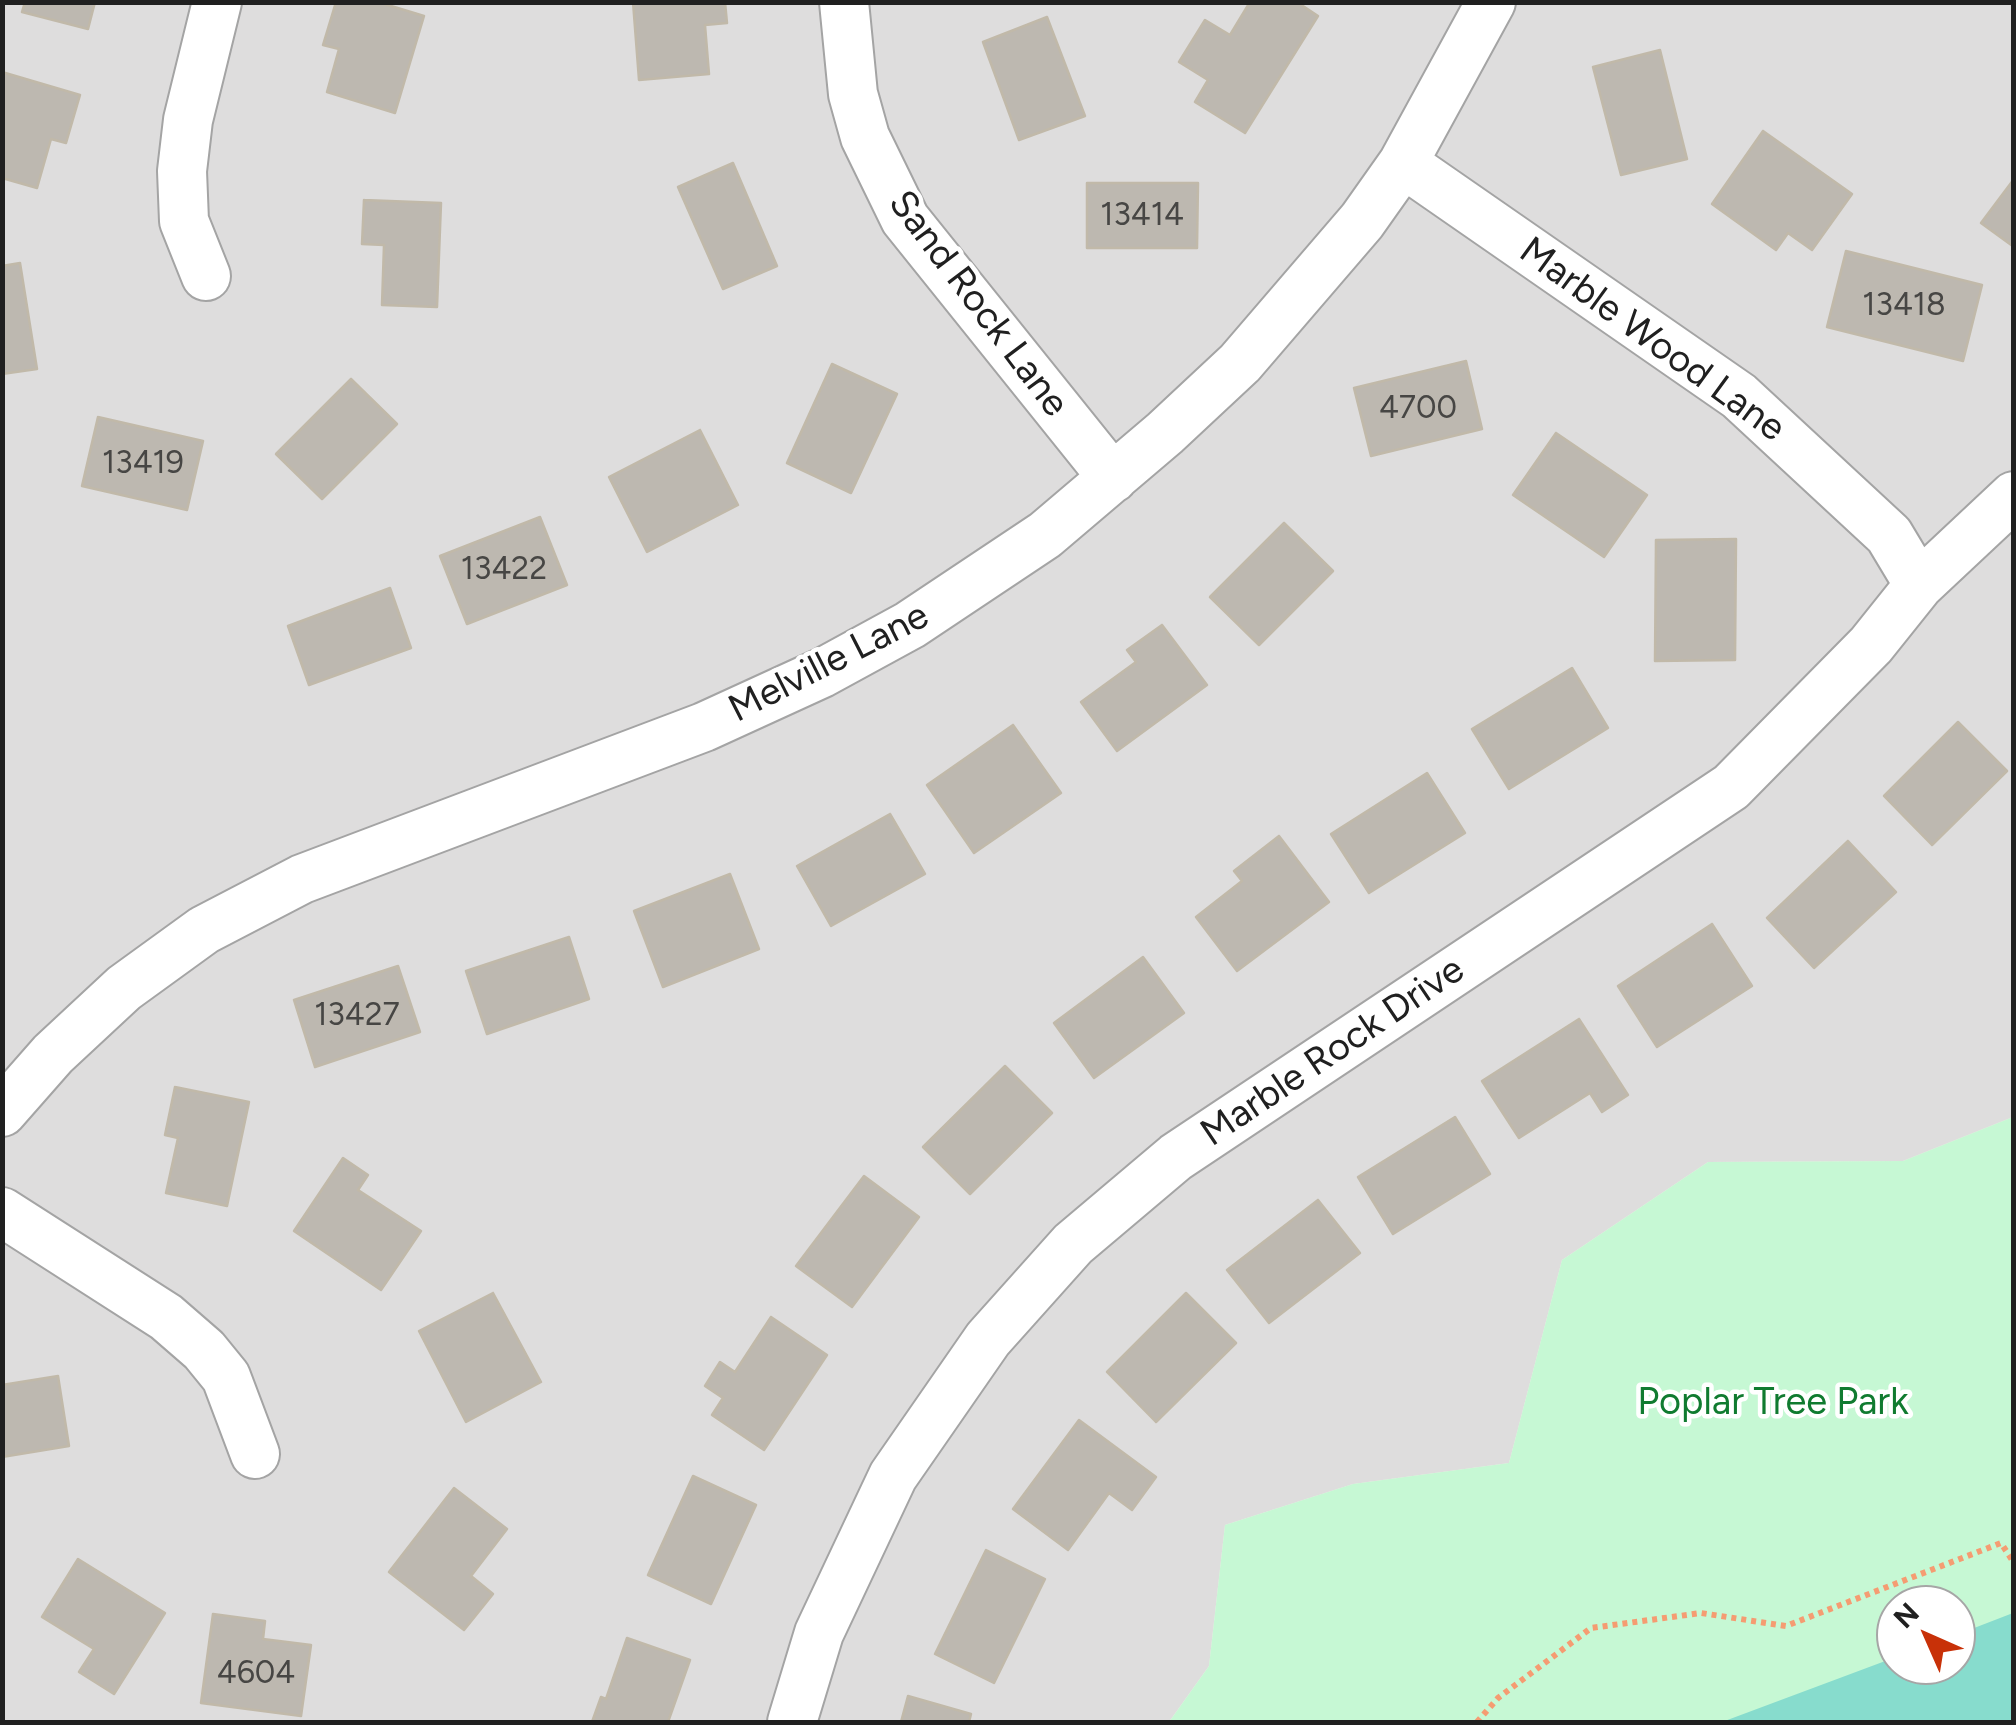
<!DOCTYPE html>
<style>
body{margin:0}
#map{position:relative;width:2016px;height:1725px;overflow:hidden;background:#f0efe6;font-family:Figtree,sans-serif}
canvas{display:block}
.frame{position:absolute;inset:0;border:5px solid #202020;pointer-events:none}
.north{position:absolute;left:1876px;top:1585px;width:100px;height:100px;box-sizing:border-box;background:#fff;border:2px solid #a6a6a6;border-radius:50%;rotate:315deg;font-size:28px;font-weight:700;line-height:40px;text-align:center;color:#202020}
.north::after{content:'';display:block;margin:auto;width:35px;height:45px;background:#c83108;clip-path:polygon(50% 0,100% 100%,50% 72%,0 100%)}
</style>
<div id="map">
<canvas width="2016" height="1725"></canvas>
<div class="frame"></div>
<div class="north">N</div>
</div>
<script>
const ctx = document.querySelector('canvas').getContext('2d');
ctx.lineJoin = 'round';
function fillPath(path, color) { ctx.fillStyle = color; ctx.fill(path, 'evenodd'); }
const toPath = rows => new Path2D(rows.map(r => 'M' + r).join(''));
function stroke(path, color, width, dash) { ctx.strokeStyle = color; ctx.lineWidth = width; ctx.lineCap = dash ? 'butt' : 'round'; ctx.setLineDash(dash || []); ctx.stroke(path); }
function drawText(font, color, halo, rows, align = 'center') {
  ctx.font = font + ' Figtree,sans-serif'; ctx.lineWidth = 9; ctx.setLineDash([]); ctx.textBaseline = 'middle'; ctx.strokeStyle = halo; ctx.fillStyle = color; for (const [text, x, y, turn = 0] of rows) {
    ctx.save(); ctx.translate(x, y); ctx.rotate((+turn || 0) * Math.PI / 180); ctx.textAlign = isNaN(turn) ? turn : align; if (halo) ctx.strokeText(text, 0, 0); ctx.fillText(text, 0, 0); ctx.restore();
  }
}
fillPath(toPath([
 [3,3,2013,3,2013,1117,1903,1161,1708,1162,1562,1260,1509,1463,1353,1484,1225,1525,1209,1666,1169,1722,3,1722]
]), '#dedddd');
fillPath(toPath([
 [2013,1117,2013,1722,1169,1722,1209,1666,1225,1525,1353,1484,1509,1463,1562,1260,1708,1162,1903,1161],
 [1896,1605,1956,1605,1956,1665,1896,1665]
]), '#c6f8d4');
fillPath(toPath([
 [2013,1613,2013,1722,1722,1722,1896,1657,1896,1665,1956,1665,1956,1635]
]), '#87dccd');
const building = toPath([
 [25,2,95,2,88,29,22,12,25,2],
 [336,2,378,2,424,16,395,113,327,92,339,49,323,45,336,2],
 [633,2,725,2,727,23,705,25,709,74,639,80,633,2],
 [1250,2,1297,2,1318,16,1245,133,1195,102,1208,80,1179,62,1205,20,1230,35,1250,2],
 [1047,17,1085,116,1019,140,983,42,1047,17],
 [1660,50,1687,159,1621,175,1593,67,1660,50],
 [2,72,80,95,66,143,51,139,37,188,2,178,2,72],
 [1763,131,1852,194,1812,250,1788,233,1776,250,1712,204,1763,131],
 [733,163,777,266,723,289,678,187,733,163],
 [2014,179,2014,247,1981,223,2014,179],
 [1087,183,1198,183,1197,248,1087,248,1087,183],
 [364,200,441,203,437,307,382,305,384,245,362,244,364,200],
 [1846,251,1982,285,1963,361,1827,327,1846,251],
 [20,263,37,369,2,374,2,266,20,263],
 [1466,361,1482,429,1371,456,1354,388,1466,361],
 [832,364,897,394,851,493,787,463,832,364],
 [351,379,397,424,322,499,276,454,351,379],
 [98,417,203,441,187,510,82,486,98,417],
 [700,430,738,505,647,552,609,477,700,430],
 [1556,433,1647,495,1604,557,1513,495,1556,433],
 [540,517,567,585,467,624,440,556,540,517],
 [1284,523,1333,571,1259,645,1210,597,1284,523],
 [1736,539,1735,660,1655,661,1656,540,1736,539],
 [390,588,411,648,309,685,288,626,390,588],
 [1162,625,1207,685,1117,751,1081,702,1136,662,1127,650,1162,625],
 [1572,668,1608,728,1509,789,1472,729,1572,668],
 [1958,722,2007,771,1932,845,1884,796,1958,722],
 [1013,725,1061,793,974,853,927,785,1013,725],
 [1427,773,1465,833,1369,893,1331,834,1427,773],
 [890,814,925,874,831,926,797,866,890,814],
 [1279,836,1329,902,1237,971,1196,917,1242,881,1234,871,1279,836],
 [1848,841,1896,892,1814,968,1767,918,1848,841],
 [730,874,759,949,663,987,634,911,730,874],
 [1712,924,1752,986,1657,1047,1618,986,1712,924],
 [569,937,589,999,487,1034,466,971,569,937],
 [1143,957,1184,1013,1094,1078,1054,1023,1143,957],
 [398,966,420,1032,315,1067,294,1000,398,966],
 [1579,1019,1628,1095,1602,1112,1590,1093,1519,1138,1482,1081,1579,1019],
 [1005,1066,1052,1113,970,1194,923,1147,1005,1066],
 [175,1087,249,1102,227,1206,166,1193,178,1138,165,1135,175,1087],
 [1455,1117,1490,1174,1393,1234,1358,1177,1455,1117],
 [343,1158,368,1175,358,1190,421,1231,381,1290,294,1231,343,1158],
 [864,1176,919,1217,852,1307,796,1266,864,1176],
 [1318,1200,1360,1253,1269,1323,1227,1270,1318,1200],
 [493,1293,541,1382,466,1422,419,1331,493,1293],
 [1186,1293,1236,1343,1156,1422,1107,1372,1186,1293],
 [771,1317,827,1355,764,1450,712,1415,723,1398,705,1386,720,1362,735,1372,771,1317],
 [58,1376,69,1446,2,1457,2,1385,58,1376],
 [1079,1420,1156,1477,1132,1510,1109,1493,1068,1550,1013,1509,1079,1420],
 [693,1476,756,1505,711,1604,648,1575,693,1476],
 [454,1488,507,1529,471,1576,493,1594,464,1630,389,1572,454,1488],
 [986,1550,1045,1579,994,1683,935,1654,986,1550],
 [78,1559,165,1613,114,1694,79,1672,94,1649,42,1617,78,1559],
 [213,1614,265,1621,263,1639,311,1645,301,1716,201,1703,213,1614],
 [627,1638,690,1660,668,1722,592,1722,601,1697,606,1699,627,1638],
 [908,1696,971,1714,969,1722,901,1722,908,1696]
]);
fillPath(building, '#bdb8b0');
stroke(building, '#c1b9a9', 2.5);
const street = toPath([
 [844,2,853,94,865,137,905,219,1113,478],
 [1403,163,1739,396,1889,535,1919,585],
 [206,276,184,221,182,171,188,120,217,2],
 [2,1112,53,1054,124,988,204,930,302,879,704,727,822,673,910,625,1045,535,1165,433,1240,363,1362,221,1403,163,1491,2],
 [2,1212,166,1317,204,1350,226,1377,255,1454],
 [792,1722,819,1633,893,1476,988,1339,1073,1244,1176,1157,1731,787,1871,645,1919,585,2014,496]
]);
stroke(street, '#a4a4a4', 52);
stroke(toPath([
 [1477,1722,1498,1698,1591,1628,1701,1613,1786,1626,2001,1543,2014,1563]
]), '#f59c72', 6, [5, 5]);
stroke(street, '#fff', 48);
drawText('32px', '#474644', null, [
 ["13414",1142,216],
 ["13418",1904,306],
 ["4700",1418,409],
 ["13419",143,464],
 ["13422",504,570],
 ["13427",357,1016],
 ["4604",256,1674]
]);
drawText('38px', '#202020', '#fff', [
 ["Sand Rock Lane",978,304,53],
 ["Marble Wood Lane",1652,340,36],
 ["Melville Lane",829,663,-27],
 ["Marble Rock Drive",1333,1052,-34]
]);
drawText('38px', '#107b30', '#fff', [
 ["Poplar Tree Park",1773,1403]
]);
</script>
